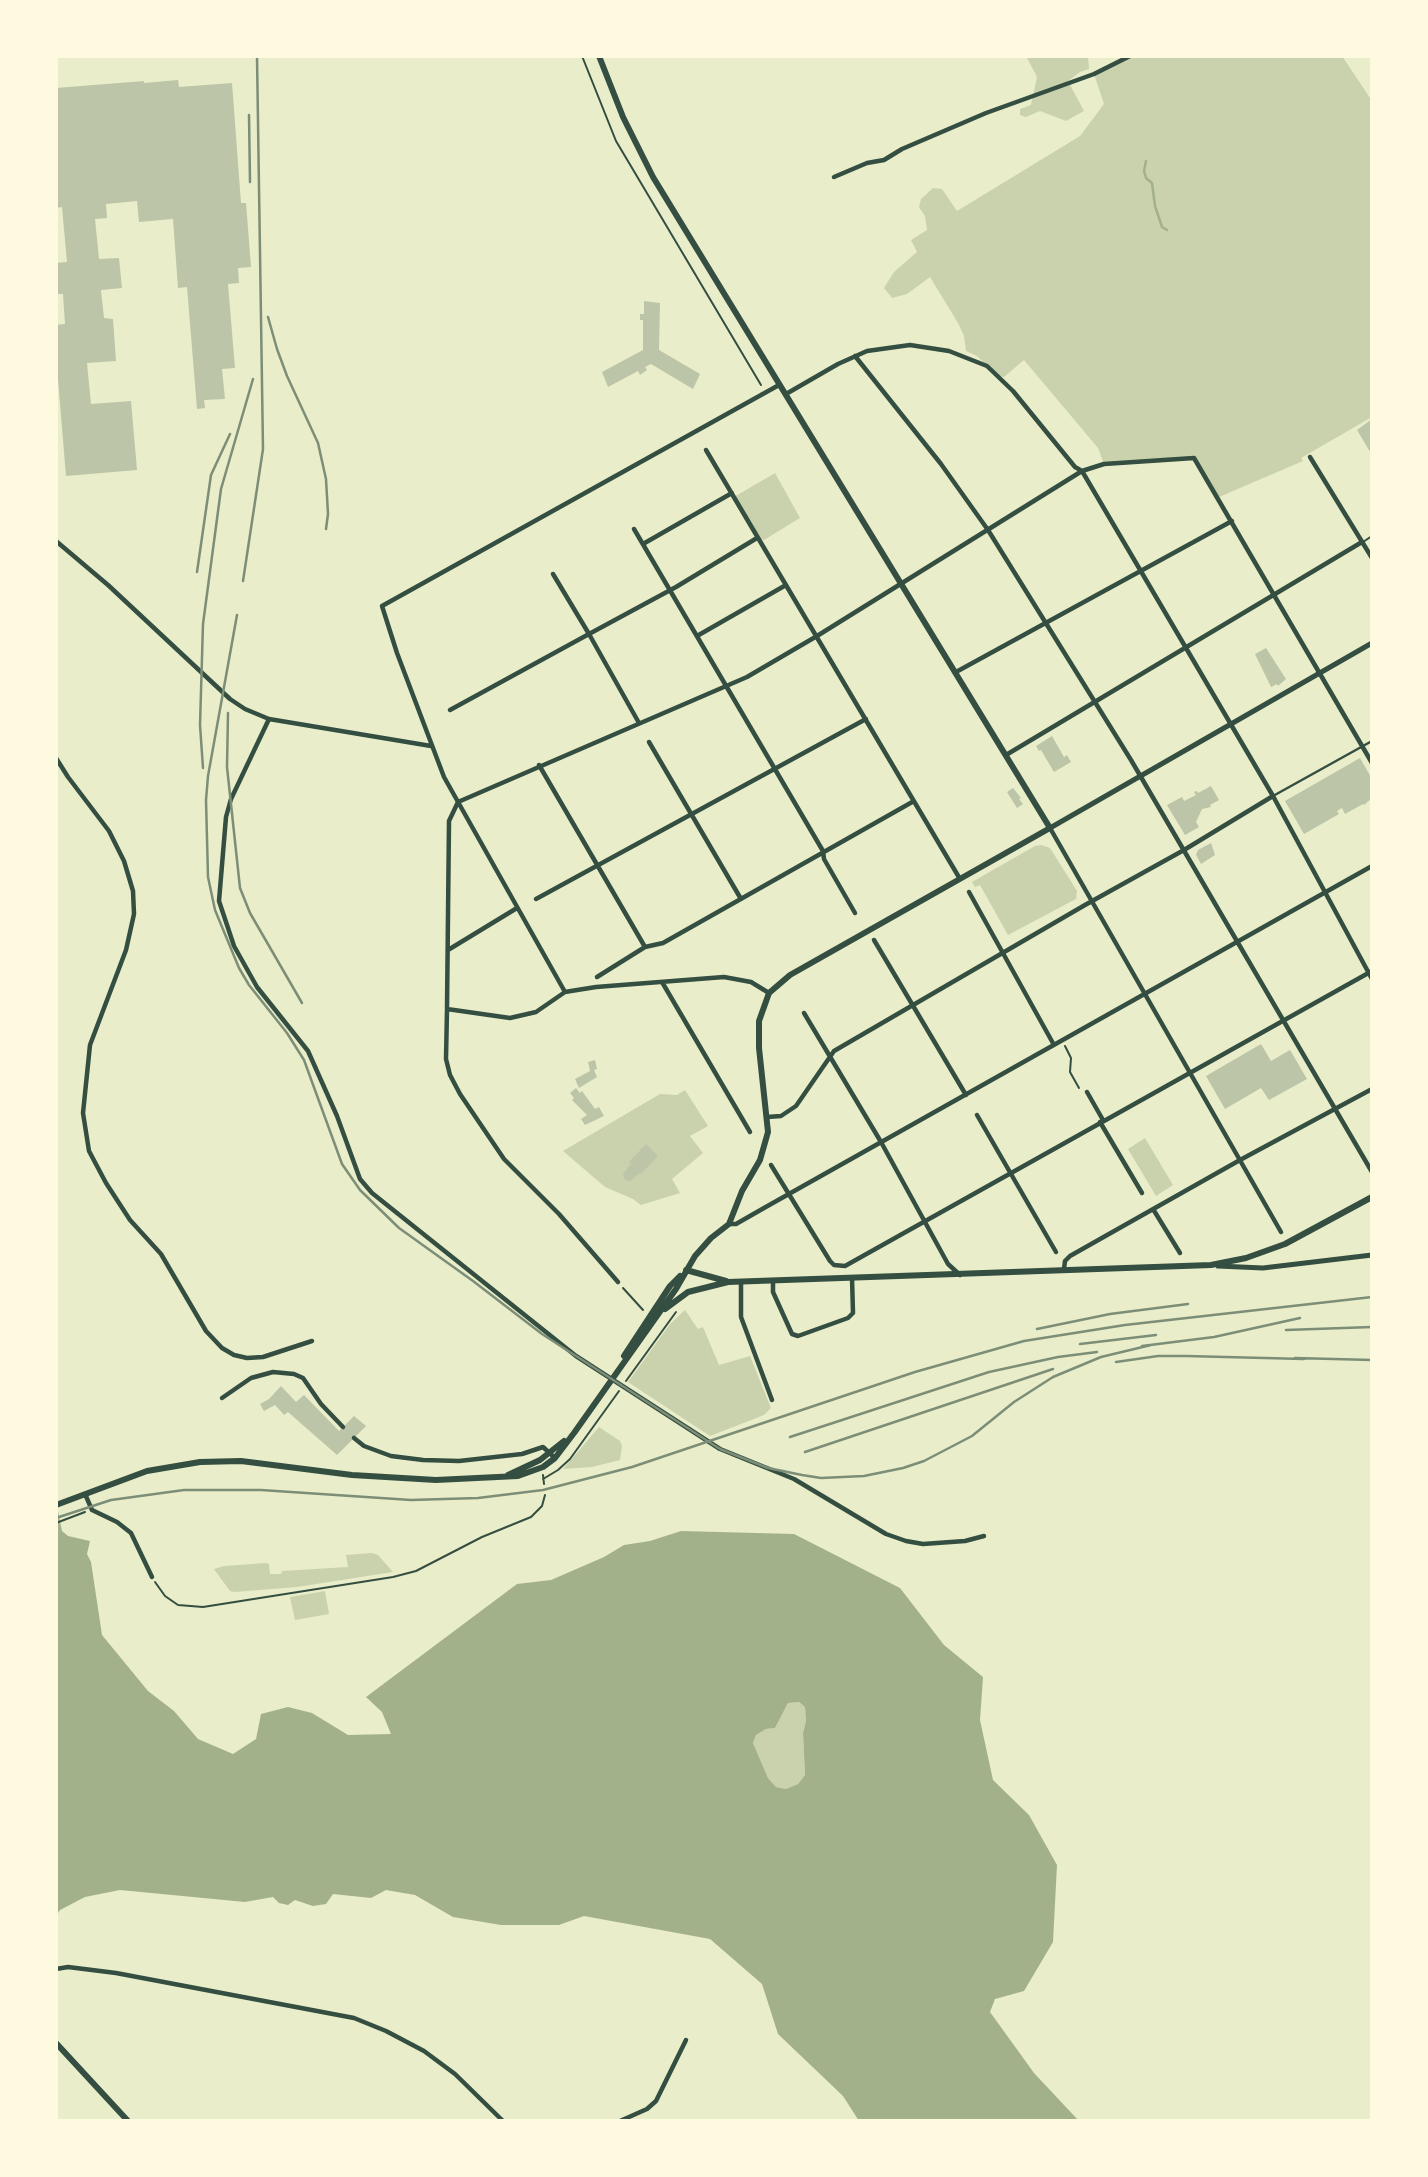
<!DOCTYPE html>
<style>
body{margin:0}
#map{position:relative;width:1428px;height:2177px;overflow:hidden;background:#e9edc9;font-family:"Exo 2",sans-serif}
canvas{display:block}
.frame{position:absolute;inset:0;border:58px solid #fefae0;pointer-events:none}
</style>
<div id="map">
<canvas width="1428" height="2177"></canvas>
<div class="frame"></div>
</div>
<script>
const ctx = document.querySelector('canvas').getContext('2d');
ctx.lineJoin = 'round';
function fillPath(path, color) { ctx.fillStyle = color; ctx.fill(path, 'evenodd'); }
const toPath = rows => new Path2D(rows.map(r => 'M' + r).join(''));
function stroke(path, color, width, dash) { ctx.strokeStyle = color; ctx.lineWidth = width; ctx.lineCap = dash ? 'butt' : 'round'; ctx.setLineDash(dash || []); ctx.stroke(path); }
fillPath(toPath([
 [1026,56,1088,56,1089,69,1080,72,1068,81,1084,111,1066,121,1040,111,1026,117,1020,115,1020,109,1031,105,1037,77],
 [1130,56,1342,56,1372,101,1372,417,1308,454,1301,458,1303,461,1219,497,1194,458,1104,464,1098,448,1024,360,1004,377,998,376,977,356,966,351,964,336,958,323,930,277,907,294,892,298,884,288,894,272,917,252,911,240,927,230,925,216,919,207,921,199,933,188,942,189,957,211,1080,136,1104,104,1094,74],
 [775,473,800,518,764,540,757,538,734,497],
 [1041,845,1050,848,1077,891,1076,899,1008,935,980,885,975,887,972,882,1035,846],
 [685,1090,708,1126,690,1136,703,1153,672,1179,680,1193,641,1205,633,1199,605,1187,563,1151,660,1094,677,1095],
 [1145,1138,1173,1185,1156,1196,1128,1149],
 [685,1310,698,1329,703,1327,719,1365,750,1356,771,1408,764,1415,710,1436,628,1382,670,1324],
 [599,1427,620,1441,622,1446,620,1460,592,1467,563,1469],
 [372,1553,378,1555,393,1572,297,1587,234,1592,230,1591,214,1569,224,1566,266,1563,269,1564,270,1574,281,1574,282,1571,348,1567,346,1555],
 [325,1591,329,1614,295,1620,290,1597],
 [799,1702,805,1707,806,1721,803,1733,805,1775,798,1784,786,1789,776,1787,768,1778,753,1743,756,1735,766,1729,775,1728,788,1703]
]), '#cad2ad');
fillPath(toPath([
 [56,1501,62,1531,68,1536,90,1541,87,1554,91,1562,102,1635,148,1691,174,1711,198,1739,233,1754,256,1739,261,1714,288,1707,312,1713,348,1735,391,1734,382,1712,366,1697,517,1584,551,1580,604,1557,624,1545,650,1541,681,1531,794,1534,900,1588,944,1645,983,1677,980,1720,993,1780,1029,1815,1057,1865,1053,1942,1024,1991,995,1999,990,2012,1034,2073,1079,2121,859,2121,843,2096,778,2034,762,1984,710,1939,584,1916,559,1925,501,1925,453,1917,415,1895,386,1890,371,1898,333,1894,326,1904,313,1906,295,1900,288,1905,279,1903,273,1897,245,1902,120,1890,85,1897,60,1910,56,1916],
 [799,1702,805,1707,806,1721,803,1733,805,1775,798,1784,786,1789,776,1787,768,1778,753,1743,756,1735,766,1729,775,1728,788,1703]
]), '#a3b18a');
stroke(toPath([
 [1146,161,1144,171,1146,178,1152,183,1155,206,1162,227,1167,230]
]), '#a3b18a', 2.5);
fillPath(toPath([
 [178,80,179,87,232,83,241,203,246,203,251,267,238,268,239,283,228,284,235,368,222,369,225,399,204,400,205,408,197,409,187,287,178,288,173,219,139,222,137,201,106,204,107,218,95,219,99,259,119,258,122,288,101,290,104,318,113,319,116,361,87,363,91,404,131,401,137,470,66,476,56,355,56,325,65,324,63,294,56,294,56,263,67,262,62,207,56,208,56,88,144,81,144,83],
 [644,301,660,303,659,350,700,374,693,389,651,364,645,367,647,370,640,375,638,371,608,387,602,372,643,350,643,320,640,320,640,314,644,314],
 [1372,419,1372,455,1357,430],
 [1266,648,1286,679,1278,686,1277,684,1271,687,1255,654],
 [1052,736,1064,757,1067,755,1071,762,1054,772,1041,750,1039,751,1036,746],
 [1360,758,1372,779,1372,798,1364,805,1363,804,1345,814,1342,808,1337,811,1339,814,1304,834,1285,801],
 [1211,786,1219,800,1210,805,1211,807,1202,809,1196,822,1199,827,1185,835,1167,805,1182,797,1184,801,1196,795,1194,792,1197,791,1198,793],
 [1013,788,1021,798,1019,799,1023,804,1017,808,1007,792],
 [1211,843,1215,855,1201,864,1196,855,1198,850],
 [1261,1044,1271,1061,1290,1050,1307,1079,1269,1100,1261,1088,1225,1109,1206,1076],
 [595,1060,597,1069,594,1070,597,1077,579,1088,575,1079,590,1071,588,1062],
 [576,1088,580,1093,582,1091,595,1109,599,1107,604,1116,585,1125,581,1119,587,1115,572,1100,574,1098,570,1093],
 [646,1144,658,1156,641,1174,640,1173,630,1181,625,1180,623,1174,631,1164,629,1162],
 [281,1386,296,1402,304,1395,339,1431,354,1416,366,1426,337,1455,288,1412,284,1415,275,1405,264,1411,260,1404,269,1399]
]), '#bcc5a7');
stroke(toPath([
 [582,56,616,141,761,385],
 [1065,1046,1071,1058,1070,1072,1079,1088],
 [623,1288,643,1310],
 [626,1381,676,1312],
 [543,1475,544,1484],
 [543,1479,558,1470,570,1459,619,1391],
 [56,1523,85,1512],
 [155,1582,165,1596,178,1605,203,1607,393,1577,416,1571,482,1537,531,1517,542,1506,545,1495]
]), '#344e41', 2);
stroke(toPath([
 [1363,542,1372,536]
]), '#344e41', 2);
stroke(toPath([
 [1273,796,1372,741]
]), '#344e41', 2.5);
stroke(toPath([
 [834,177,867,163,884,160,902,149,986,113,1094,74,1130,56],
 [855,356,941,464,988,530,1131,760,1372,1172],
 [786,394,838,364,867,351,910,345,949,351,987,366,1013,391,1075,467,1082,471,1273,796,1372,979],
 [706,450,960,879],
 [1310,457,1372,558],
 [634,529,823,851,824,859,855,913],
 [56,541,108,585,230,699,245,709,269,719,431,746],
 [643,544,732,493],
 [697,636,786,585],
 [956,672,1232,521],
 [450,710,589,634,553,574],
 [269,719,231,799,226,817,219,901,234,946,257,987,308,1051,337,1116,360,1179,372,1193,576,1356,720,1449,794,1479,886,1534,906,1541,923,1544,965,1541,984,1536],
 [639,723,589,634,676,587,757,538],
 [649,742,741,899],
 [1006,755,1362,542],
 [56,758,68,777,109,831,124,861,133,891,134,914,126,950,90,1045,83,1113,89,1151,106,1183,130,1220,161,1254,206,1331,222,1348,234,1355,247,1358,263,1357,312,1341],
 [539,765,645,947],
 [458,802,747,677,817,636,1082,471,1104,464,1194,458,1372,763],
 [1050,828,1281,1232],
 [969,892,1054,1045],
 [536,899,866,719],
 [874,940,966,1095],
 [448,950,517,908],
 [597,977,645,947,663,943,914,801],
 [662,982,750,1132],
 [565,992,444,777,397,653,382,606,779,385],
 [447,1008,449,821,458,802],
 [804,1013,881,1142,948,1264,960,1275],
 [1087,1092,1103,1120],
 [977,1115,1056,1252],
 [767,1117,781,1116,796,1106,834,1051,1085,905,1184,850,1273,796],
 [1100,1122,1142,1193],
 [771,1165,830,1261,834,1265,845,1266,1372,971],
 [1153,1209,1180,1253],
 [729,1224,736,1224,764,1208,1372,866],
 [1064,1269,1065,1261,1070,1256,1240,1160,1372,1089],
 [773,1281,773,1292,792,1334,798,1336,848,1318,853,1313,852,1278],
 [618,1282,559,1214,504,1159,460,1094,450,1075,446,1059,447,1009,510,1018,536,1012,565,992,571,991,596,987,724,977,751,982,769,993],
 [741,1282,741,1317,772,1400],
 [222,1398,251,1378,273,1372,294,1374,303,1378,321,1404,343,1427],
 [354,1438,364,1446,391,1456,423,1460,459,1461,522,1454,543,1447,555,1458],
 [85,1494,92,1510,117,1522,131,1533,152,1577],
 [56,1969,68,1967,116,1973,354,2018,386,2031,424,2051,455,2074,503,2121],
 [620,2121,647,2109,656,2101,686,2040]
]), '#344e41', 4.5);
stroke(toPath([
 [1050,828,1372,643],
 [1218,1266,1263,1268,1372,1255]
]), '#344e41', 5);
stroke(toPath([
 [686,1270,726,1281],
 [665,1309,688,1292,728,1282,1211,1265,1246,1258,1285,1244,1372,1197],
 [624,1356,670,1286,680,1276],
 [508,1475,540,1460,564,1441],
 [56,1505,147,1471,200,1462,241,1461,352,1475,436,1480,518,1476,543,1467,555,1458,574,1433,676,1289,695,1256,711,1238,729,1224,742,1191,760,1160,768,1132,759,1048,759,1021,769,993,790,975,1050,828,653,177,623,117,599,56],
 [56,2043,128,2121]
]), '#344e41', 6);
stroke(toPath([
 [249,115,250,182],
 [268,317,277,349,287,376,318,443,326,479,328,514,326,529],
 [197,572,211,475,230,434],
 [243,581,263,449,257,56],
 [237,615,208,776,206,800,208,877,215,910,239,968,249,985,287,1033,304,1060,342,1164,360,1190,399,1228,473,1281,542,1334,720,1449,768,1468,802,1475,821,1478,864,1476,903,1468,924,1461,972,1436,1014,1402,1053,1377,1101,1357,1151,1345],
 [228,713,227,767,240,888,250,913,302,1003],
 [203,768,200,725,203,624,221,489,253,379],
 [1037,1329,1110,1314,1188,1304],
 [1286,1330,1372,1327],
 [1080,1344,1156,1335],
 [1142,1346,1214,1337,1300,1318],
 [1295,1358,1372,1360],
 [1116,1362,1158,1356,1186,1356,1304,1359],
 [790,1437,989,1372,1058,1357,1097,1352],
 [805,1452,1053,1369],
 [56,1518,111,1500,184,1490,261,1490,411,1500,478,1498,543,1490,632,1467,915,1372,1024,1341,1125,1325,1372,1297]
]), '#7c8e77', 2.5);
</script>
